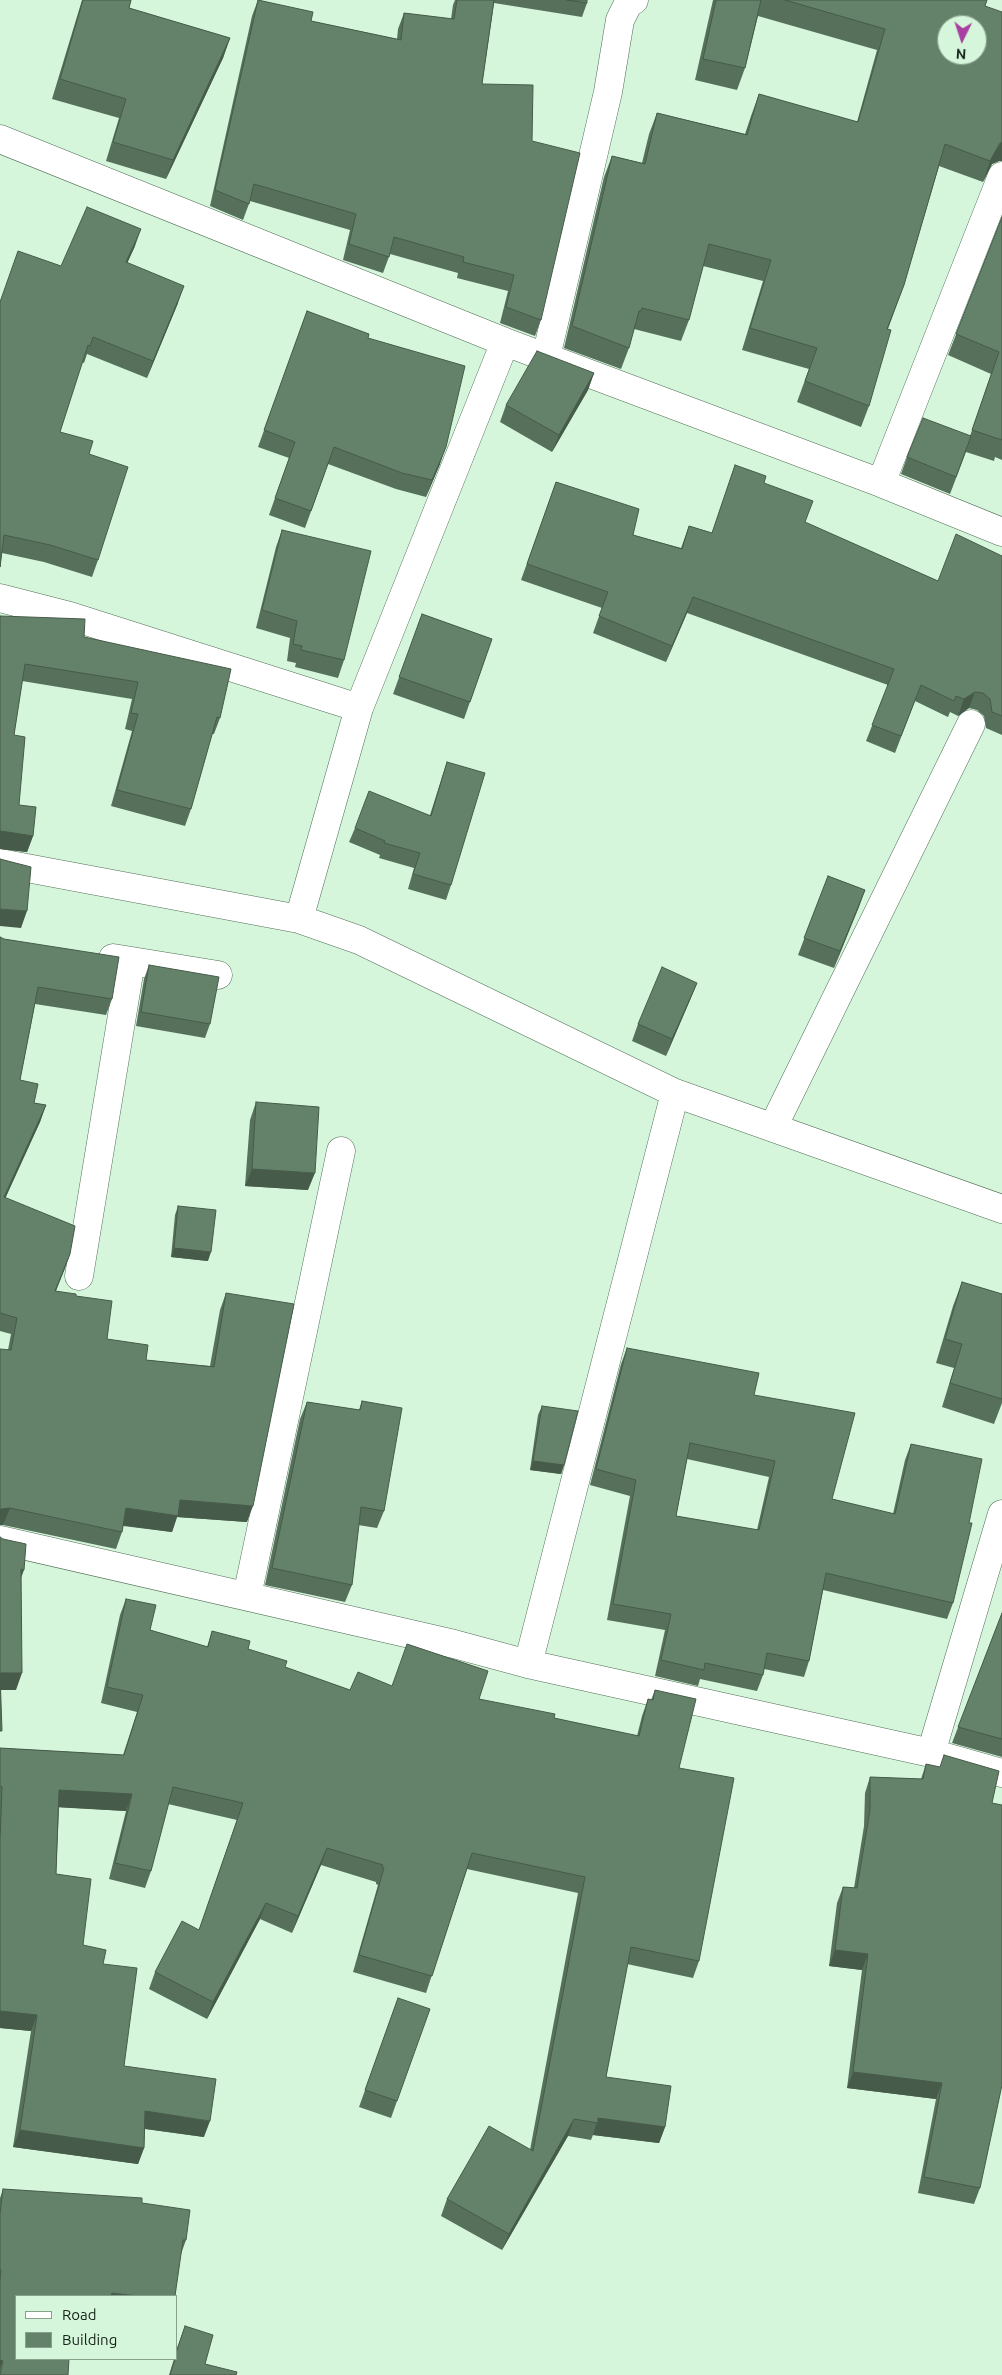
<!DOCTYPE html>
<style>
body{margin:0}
#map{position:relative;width:1002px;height:2375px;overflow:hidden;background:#d5f6db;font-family:Ubuntu,sans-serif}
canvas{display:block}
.legend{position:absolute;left:15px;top:2295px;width:162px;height:65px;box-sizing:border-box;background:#d5f6db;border:1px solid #88a18d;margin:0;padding:6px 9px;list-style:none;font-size:15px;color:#152118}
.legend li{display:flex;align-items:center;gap:10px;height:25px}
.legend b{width:25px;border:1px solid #88a18d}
.north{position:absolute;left:937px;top:15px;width:50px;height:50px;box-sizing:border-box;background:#d5f6db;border:1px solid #88a18d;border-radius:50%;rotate:184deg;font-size:14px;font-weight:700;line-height:20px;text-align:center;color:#152118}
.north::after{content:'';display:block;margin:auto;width:18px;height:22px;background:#a940a1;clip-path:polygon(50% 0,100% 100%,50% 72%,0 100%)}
</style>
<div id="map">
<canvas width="1002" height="2375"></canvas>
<ul class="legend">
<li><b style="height:6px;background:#fff"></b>Road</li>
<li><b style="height:14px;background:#64826a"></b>Building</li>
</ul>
<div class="north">N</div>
</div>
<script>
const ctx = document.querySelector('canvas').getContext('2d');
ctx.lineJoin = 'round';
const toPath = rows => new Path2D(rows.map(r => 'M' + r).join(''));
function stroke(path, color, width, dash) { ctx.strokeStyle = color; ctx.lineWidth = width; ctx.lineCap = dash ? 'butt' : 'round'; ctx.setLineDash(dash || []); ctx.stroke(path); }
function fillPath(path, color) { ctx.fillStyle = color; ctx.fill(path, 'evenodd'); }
const minor = toPath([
 [0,139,505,342,881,483,1002,532],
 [505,342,359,708,299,919,359,940,675,1093,1002,1209],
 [546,357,608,92,620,20,628,4,634,0],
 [881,483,1002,176],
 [0,598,70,616,359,708],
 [0,863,299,919],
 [113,958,218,975],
 [773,1127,971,724],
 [79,1276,131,961],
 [0,1540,454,1644,528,1664,931,1753,1002,1773],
 [247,1596,341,1151],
 [528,1664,675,1093],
 [931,1753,1002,1514]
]);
stroke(minor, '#526f58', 29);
stroke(minor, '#fff', 28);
fillPath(toPath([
 [82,0,131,0,129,8,230,38,223,58,166,179,106,161,119,118,52,99],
 [258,0,311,21,397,39,398,29,404,13,451,19,453,5,455,0,587,0,587,3,582,17,494,3,482,84,532,141,541,320,535,336,500,323,508,291,457,278,458,273,390,254,383,273,343,260,350,230,250,201,243,220,210,206,252,16],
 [713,0,987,0,985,6,999,161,992,164,983,182,939,166,904,285,888,329,869,406,861,427,797,402,809,369,742,350,763,281,703,266,689,320,681,341,634,329,629,348,621,369,564,348,604,177,612,156,642,163,649,134,657,113,745,134,751,116,759,94,857,122,877,50,758,16,745,68,737,90,695,80],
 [1002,217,1002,460,995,457,994,461,966,452,950,494,901,474,907,457,970,436,991,374,948,355],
 [135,246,127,263,178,303,147,378,87,354,84,363,82,362,60,432,89,454,98,560,92,577,44,562,2,553,0,568,0,302,61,266],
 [307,311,368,338,440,464,426,497,396,489,328,464,305,528,269,515,289,458,258,447],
 [594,373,588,390,552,452,500,422,506,405],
 [735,465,764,483,805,523,938,581,1002,556,1002,735,986,728,984,716,977,710,969,708,958,716,950,712,948,717,915,701,895,753,866,741,888,685,687,613,666,662,593,633,602,608,521,580,556,482,633,535,681,548,689,526,712,533],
 [282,530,344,660,338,678,295,667,296,663,287,661,290,638,256,628,276,547],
 [422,614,492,639,464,719,393,694],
 [0,616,84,637,220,718,214,734,212,734,191,809,185,826,111,806,132,731,125,729,132,699,22,681,14,735,19,805,33,836,27,852,0,849],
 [447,762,451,885,446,900,408,889,414,868,379,858,380,855,349,842,355,828,430,815,442,777],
 [828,876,865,890,834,968,798,955],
 [0,937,112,999,106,1015,35,1004,20,1080,34,1103,46,1105,40,1122,5,1198,70,1254,56,1291,76,1296,107,1339,146,1360,210,1366,220,1310,226,1293,247,1522,177,1517,172,1532,123,1526,122,1532,116,1549,3,1525,8,1350,11,1334,0,1331],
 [149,965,210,1024,205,1038,136,1026,144,979],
 [697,983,690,1000,666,1056,632,1041,638,1024],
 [256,1102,308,1190,245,1186,250,1120],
 [178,1206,208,1261,171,1257,175,1215],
 [962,1282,1002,1294,1002,1403,994,1424,942,1407,954,1368,936,1363,953,1306],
 [627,1348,754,1395,832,1499,893,1514,905,1460,911,1444,953,1603,947,1619,823,1590,809,1661,804,1677,764,1669,763,1675,757,1691,700,1679,698,1686,655,1676,665,1630,607,1620,630,1496,590,1485,621,1364],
 [687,1459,769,1477,757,1530,676,1516],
 [362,1401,384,1511,377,1528,358,1525,352,1585,345,1602,265,1585,300,1419,307,1402,359,1410],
 [542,1406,564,1465,561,1474,530,1470,538,1415],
 [126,1599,150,1630,207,1647,212,1631,285,1667,350,1690,392,1686,479,1699,554,1718,637,1736,642,1716,648,1699,651,1700,655,1690,679,1768,699,1961,693,1978,627,1964,606,2077,665,2127,659,2143,593,2135,591,2140,568,2136,502,2250,441,2216,447,2199,530,2150,578,1893,467,1869,426,1993,353,1972,378,1885,376,1884,376,1882,321,1865,292,1933,260,1919,207,2019,149,1989,155,1972,199,1930,237,1820,168,1804,151,1871,145,1888,109,1879,126,1811,59,1807,56,1874,83,1945,103,1964,124,2066,204,2137,145,2129,144,2148,138,2164,13,2147,31,2031,0,2028,0,1748,123,1755,137,1712,101,1703,120,1615],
 [1002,1613,1002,1757,952,1743],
 [926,1764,992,1803,980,2188,974,2204,918,2193,936,2099,847,2088,862,1970,829,1966,837,1903,843,1887,854,1888,864,1826,865,1793,870,1777,921,1779],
 [398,1998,397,2101,391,2118,359,2107],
 [3,2189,142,2203,186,2240,181,2254,16,2296,0,2375,0,2198],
 [185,2326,205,2364,236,2375,169,2375,174,2359,176,2359,176,2351]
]), '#56705b');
fillPath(toPath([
 [230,38,223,58,166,179,173,160],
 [1002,142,1002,161,999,161,992,164,983,182,990,161,1000,143],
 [141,229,135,246,120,279,126,262],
 [184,286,178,303,147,378,153,361],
 [594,373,588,390,552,452,559,435],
 [446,447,440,464,426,497,432,480],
 [693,597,687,613,666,662,672,646],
 [975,692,969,708,958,716,964,699],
 [1,831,33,836,27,852,0,849,0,832],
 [865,890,859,907,834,968,840,951],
 [0,909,27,911,21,928,0,926],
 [697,983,690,1000,666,1056,672,1039],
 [46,1105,40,1122,0,1210,4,1197],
 [252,1169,315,1173,308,1190,245,1186],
 [174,1248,211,1252,208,1261,171,1257],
 [70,1254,64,1271,49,1307,55,1291],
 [533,1461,564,1465,561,1474,530,1470],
 [180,1500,253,1506,247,1522,177,1517,172,1532,120,1525,126,1508],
 [10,1508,3,1525,0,1525,0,1509],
 [21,1569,24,1570,18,1586],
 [0,1673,22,1673,16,1690,0,1690],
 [59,1790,132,1794,126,1811,53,1807],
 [327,1848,321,1865,292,1933,298,1916],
 [266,1903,260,1919,207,2019,213,2002],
 [835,1950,868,1954,862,1970,829,1966],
 [0,2011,37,2015,31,2031,0,2028],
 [853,2072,942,2083,936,2099,847,2088],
 [145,2111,210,2121,204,2137,139,2128],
 [598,2118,665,2127,659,2143,593,2135],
 [574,2119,568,2136,502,2250,509,2234],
 [20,2130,144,2148,138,2164,13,2147],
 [112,2293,138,2296,111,2296],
 [0,2360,3,2361,0,2368]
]), '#465b4a');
const building = toPath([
 [83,0,131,0,129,8,230,38,173,160,113,142,126,99,60,79,83,0],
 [258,0,313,12,311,21,401,40,404,13,454,19,457,0,494,0,482,84,533,85,532,141,580,153,541,320,506,307,514,275,463,262,464,257,394,237,389,257,349,244,356,214,254,184,249,204,215,190,258,0],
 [567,0,587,0,587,3,567,0],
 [716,0,761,0,745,68,703,59,716,0],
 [785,0,987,0,985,6,1002,12,1002,142,1000,143,990,161,945,144,904,285,887,329,891,330,869,406,805,381,817,348,750,328,771,260,709,244,689,320,642,308,641,311,639,311,629,348,572,326,612,156,645,164,657,113,747,135,759,94,858,122,885,29,785,0],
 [947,25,977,25,977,55,947,55,947,25],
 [87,207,141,229,126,262,184,286,153,361,93,337,90,346,88,345,60,432,93,441,89,454,128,467,98,560,50,545,4,535,0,567,0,302,18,251,61,266,87,207],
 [1002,217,1002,440,972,430,999,352,956,334,1002,217],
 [307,311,369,334,368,338,465,366,446,447,432,480,402,473,334,447,311,511,275,498,295,442,264,430,307,311],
 [537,351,594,373,559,435,506,405,537,351],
 [923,418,971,436,956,477,907,457,923,418],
 [735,465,766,476,764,483,813,501,805,522,938,581,956,534,1002,556,1002,716,992,712,990,699,983,693,975,692,964,699,956,696,954,701,921,685,901,736,872,725,894,669,693,597,672,646,599,616,608,592,527,564,556,482,639,509,633,535,682,549,689,526,712,533,735,465],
 [282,530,371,551,344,660,301,650,302,646,293,644,297,621,262,610,282,530],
 [422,614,492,639,470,702,399,677,422,614],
 [0,616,85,619,84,637,231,669,220,718,217,717,191,809,117,790,138,714,131,713,138,682,25,664,14,735,25,737,19,805,36,807,33,836,1,831,0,832,0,616],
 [447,762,485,773,451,885,413,874,420,853,384,843,385,841,355,828,369,791,431,816,447,762],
 [0,859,31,867,27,911,0,909,0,859],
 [828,876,865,890,840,951,804,938,828,876],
 [0,937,4,939,119,957,112,999,38,987,20,1080,38,1084,34,1103,46,1105,4,1197,75,1226,70,1254,55,1291,76,1294,76,1296,112,1301,107,1339,148,1345,146,1360,214,1367,226,1293,294,1304,253,1506,180,1500,178,1516,126,1508,122,1532,10,1508,0,1509,0,1349,11,1350,17,1318,0,1313,0,937],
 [149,965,219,977,210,1024,141,1012,149,965],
 [662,967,697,983,672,1039,638,1024,662,967],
 [256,1102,319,1107,315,1173,252,1169,256,1102],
 [178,1206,216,1210,211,1252,174,1248,178,1206],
 [962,1282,1002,1294,1002,1399,950,1383,962,1344,945,1339,962,1282],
 [627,1348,759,1373,754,1395,855,1413,832,1499,895,1514,911,1444,982,1459,969,1523,972,1523,953,1603,826,1573,809,1661,767,1653,763,1675,705,1663,704,1670,661,1660,671,1614,613,1604,636,1480,596,1469,627,1348],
 [690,1443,775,1461,759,1530,676,1516,690,1443],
 [362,1401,402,1408,384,1511,361,1507,352,1585,272,1568,307,1402,360,1410,362,1401],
 [542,1406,578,1411,564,1465,533,1461,542,1406],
 [0,1537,3,1539,26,1544,24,1570,21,1569,22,1673,0,1673,2,1731,0,1731,0,1537],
 [126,1599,156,1605,150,1630,208,1647,212,1631,250,1641,248,1649,287,1661,285,1667,350,1690,358,1672,392,1686,407,1644,488,1671,479,1699,555,1714,554,1718,639,1736,648,1699,653,1700,655,1690,696,1699,679,1768,734,1778,699,1961,631,1947,606,2077,671,2086,665,2127,598,2118,598,2123,574,2119,509,2234,447,2199,489,2126,533,2151,585,1877,472,1853,432,1976,359,1955,384,1868,382,1867,383,1865,327,1848,298,1916,266,1903,213,2002,155,1972,182,1921,199,1930,243,1803,173,1787,151,1871,115,1863,132,1794,59,1790,56,1874,91,1879,83,1945,106,1950,103,1964,137,1968,124,2066,216,2079,210,2121,145,2111,144,2148,20,2130,37,2015,0,2011,0,1840,2,1787,0,1786,0,1748,124,1755,143,1695,107,1687,126,1599],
 [1002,1613,1002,1739,958,1727,1002,1613],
 [944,1755,999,1771,992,1803,1002,1805,1002,2085,980,2188,924,2177,942,2083,853,2072,868,1954,835,1950,843,1887,857,1888,870,1810,870,1777,923,1779,926,1764,940,1767,944,1755],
 [398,1998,430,2009,397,2101,365,2090,398,1998],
 [3,2189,142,2198,142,2203,190,2210,186,2240,183,2240,175,2296,138,2296,112,2293,111,2296,16,2296,16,2359,69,2359,68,2375,0,2375,3,2361,0,2360,0,2281,1,2270,0,2269,0,2214,3,2189],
 [185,2326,213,2335,205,2364,237,2372,236,2375,170,2375,175,2359,176,2359,176,2353,185,2326]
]);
fillPath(building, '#64826a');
stroke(building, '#465b4a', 1);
</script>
